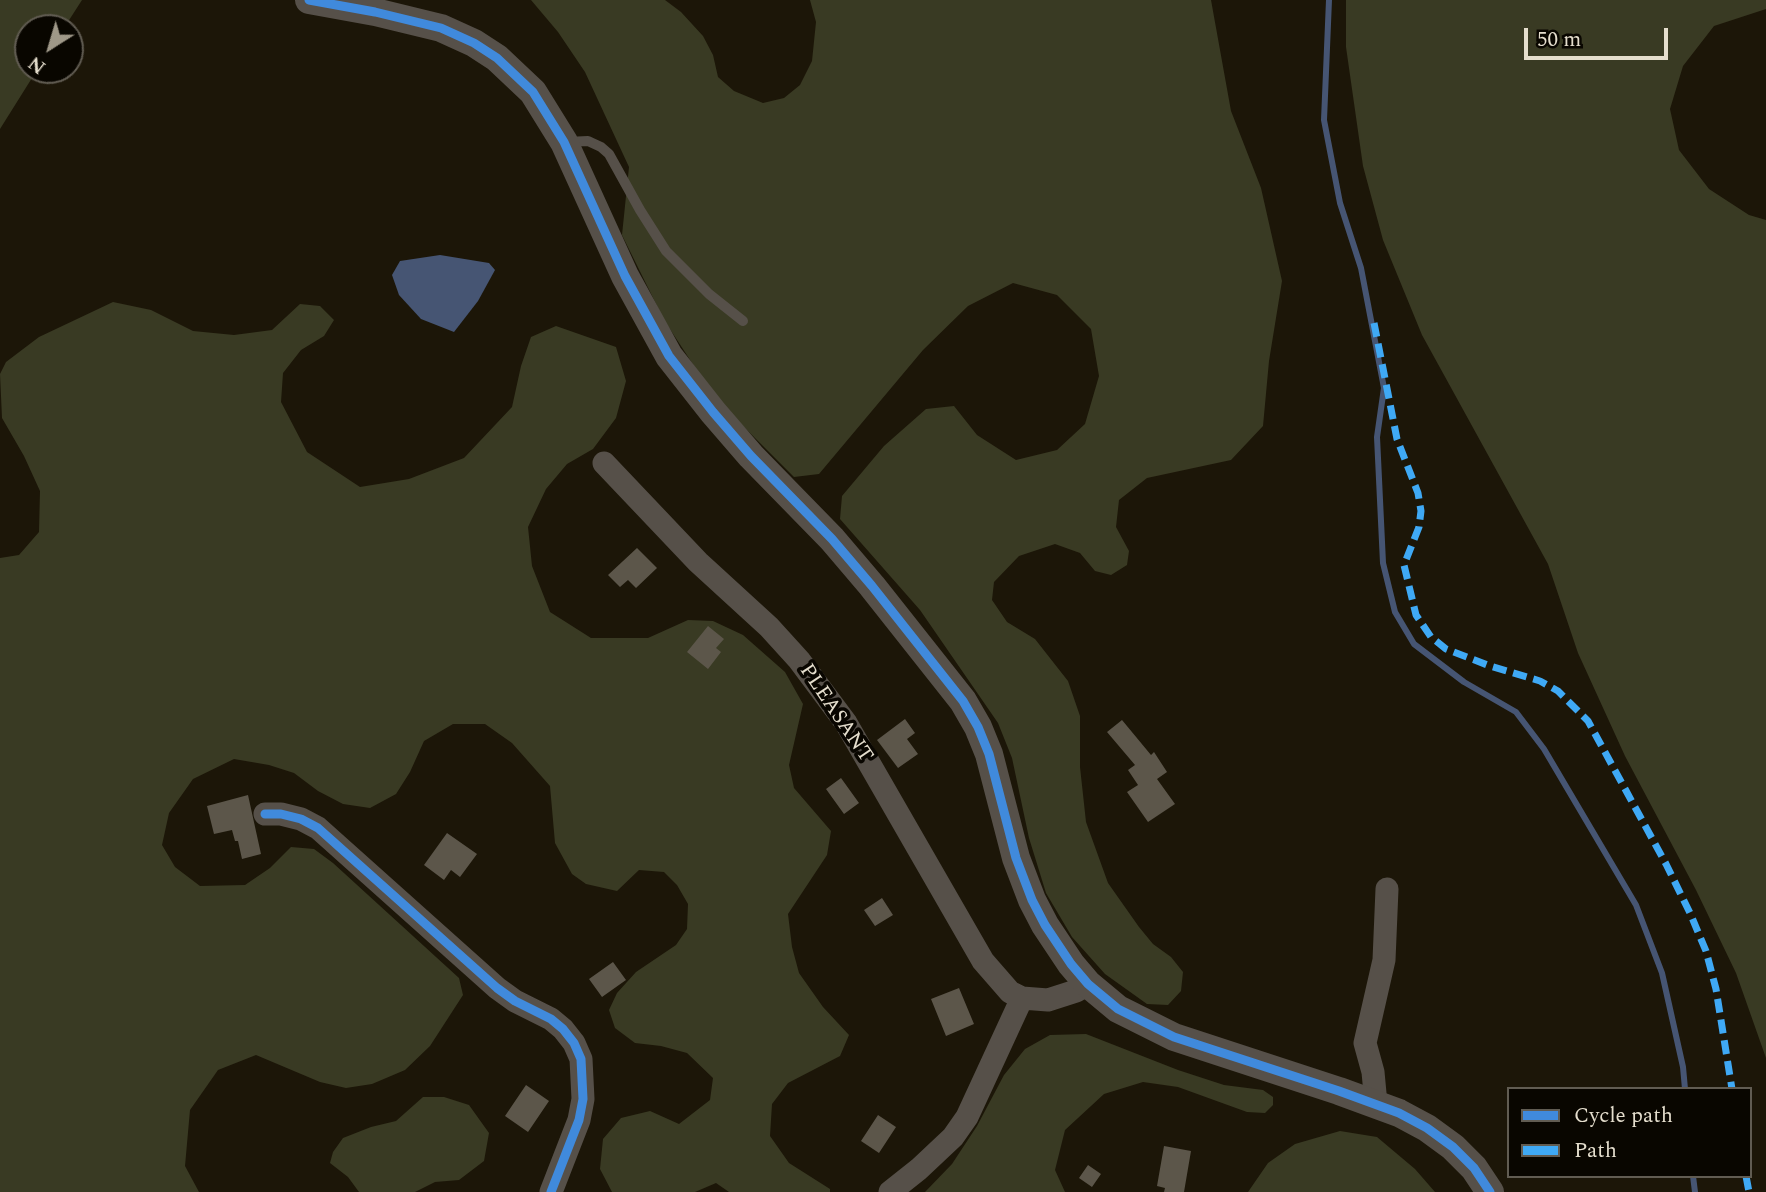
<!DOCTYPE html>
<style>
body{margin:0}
#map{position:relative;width:1766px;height:1192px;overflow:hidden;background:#1c1608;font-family:Spectral,serif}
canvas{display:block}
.legend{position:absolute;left:1507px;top:1087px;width:245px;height:91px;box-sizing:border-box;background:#090600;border:2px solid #615c52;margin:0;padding:9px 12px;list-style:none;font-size:21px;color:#e5decd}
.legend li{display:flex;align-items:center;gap:14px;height:35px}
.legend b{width:35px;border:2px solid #615c52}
.north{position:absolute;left:14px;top:14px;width:70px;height:70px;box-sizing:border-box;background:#090600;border:2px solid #615c52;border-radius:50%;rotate:217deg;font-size:19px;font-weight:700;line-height:28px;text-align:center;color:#e5decd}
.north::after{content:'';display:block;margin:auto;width:24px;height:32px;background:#9f9888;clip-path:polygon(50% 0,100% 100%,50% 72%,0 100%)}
.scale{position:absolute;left:1524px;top:28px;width:144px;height:32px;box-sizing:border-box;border:4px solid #e5decd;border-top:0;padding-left:9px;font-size:21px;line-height:24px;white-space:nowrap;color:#e5decd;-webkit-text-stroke:5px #090600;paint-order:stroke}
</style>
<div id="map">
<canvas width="1766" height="1192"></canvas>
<ul class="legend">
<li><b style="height:9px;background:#408adc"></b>Cycle path</li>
<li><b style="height:9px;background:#3fa9f5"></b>Path</li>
</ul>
<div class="north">N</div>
<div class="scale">50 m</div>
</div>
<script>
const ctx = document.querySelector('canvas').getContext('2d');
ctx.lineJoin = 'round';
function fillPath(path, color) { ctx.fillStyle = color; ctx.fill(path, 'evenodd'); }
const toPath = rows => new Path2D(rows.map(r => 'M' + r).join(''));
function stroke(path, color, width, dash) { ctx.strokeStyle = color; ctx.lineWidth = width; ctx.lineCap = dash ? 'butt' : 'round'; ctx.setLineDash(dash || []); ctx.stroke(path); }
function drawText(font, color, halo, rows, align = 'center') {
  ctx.font = font + ' Spectral,serif'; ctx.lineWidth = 7; ctx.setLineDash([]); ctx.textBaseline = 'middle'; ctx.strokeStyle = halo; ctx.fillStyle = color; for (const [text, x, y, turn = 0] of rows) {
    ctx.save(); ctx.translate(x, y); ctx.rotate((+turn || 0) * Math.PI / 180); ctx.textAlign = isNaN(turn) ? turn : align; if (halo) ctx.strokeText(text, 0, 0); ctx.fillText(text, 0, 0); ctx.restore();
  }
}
fillPath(toPath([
 [0,0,82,0,64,28,28,28,28,70,37,70,0,129],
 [531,0,665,0,681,12,703,36,713,55,718,77,734,91,763,103,784,98,800,85,812,61,816,22,810,0,1211,0,1231,111,1261,188,1282,281,1269,361,1263,426,1231,460,1147,478,1119,500,1116,527,1129,551,1127,565,1111,575,1095,571,1080,553,1055,544,1019,556,994,582,992,600,1007,622,1035,639,1068,681,1080,716,1080,767,1086,822,1108,883,1139,927,1153,944,1171,957,1183,972,1181,991,1168,1005,1147,1004,1105,974,1072,937,1046,893,1029,838,1012,758,998,723,920,610,840,519,842,496,884,446,926,409,954,406,977,435,1016,460,1057,450,1085,424,1099,376,1091,329,1057,295,1013,283,968,306,923,350,819,474,794,477,715,398,664,320,622,235,629,167,585,72,558,32],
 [1346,0,1766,0,1766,9,1714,26,1683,66,1670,109,1679,150,1709,189,1749,215,1766,220,1766,1058,1736,973,1696,890,1625,756,1578,653,1548,564,1422,335,1383,240,1363,166,1346,47],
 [113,302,151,310,193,331,234,335,272,330,300,304,320,306,334,320,324,336,301,350,283,373,281,402,307,452,360,487,409,479,464,458,512,407,521,366,531,337,556,326,616,347,626,381,616,418,593,449,567,464,546,489,528,527,532,566,550,612,591,638,648,638,688,620,713,621,743,635,785,672,803,704,789,765,794,788,831,831,827,855,788,914,792,947,799,973,823,1007,849,1035,840,1056,788,1083,772,1104,770,1136,789,1163,830,1189,830,1192,729,1192,716,1183,695,1192,612,1192,600,1169,603,1139,621,1118,650,1111,679,1124,710,1100,713,1078,687,1053,661,1046,635,1043,615,1028,609,1010,617,993,636,972,676,945,687,929,688,904,677,885,664,872,639,870,617,891,586,884,572,874,555,843,550,786,512,743,485,724,453,724,424,741,410,772,396,794,370,808,343,804,318,791,294,773,269,765,234,759,193,779,169,813,162,845,175,867,200,886,245,885,270,868,291,847,314,849,333,863,459,978,463,995,430,1046,405,1070,372,1084,346,1088,320,1082,256,1055,218,1070,190,1110,185,1166,199,1192,0,1192,0,558,19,555,39,532,40,491,24,456,2,418,0,374,6,362,39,337],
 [1086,1034,1178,1070,1224,1085,1263,1090,1273,1097,1273,1105,1265,1113,1247,1112,1178,1087,1143,1082,1104,1094,1065,1130,1055,1170,1065,1192,925,1192,952,1164,977,1126,1004,1075,1025,1049,1050,1035],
 [423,1097,444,1097,469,1105,489,1133,484,1161,459,1180,435,1182,415,1192,359,1192,348,1177,330,1163,333,1152,343,1138,371,1127,396,1121],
 [1340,1131,1377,1137,1415,1169,1435,1192,1248,1192,1268,1163,1295,1144]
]), '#393a23');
fillPath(toPath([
 [440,255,489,263,495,270,478,301,454,332,421,319,399,295,392,275,400,261]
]), '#465573');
stroke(toPath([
 [1329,0,1324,120,1340,203,1361,268,1384,388,1377,437,1383,563,1395,612,1414,644,1464,682,1516,712,1544,749,1636,905,1662,973,1683,1067,1685,1089],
 [1693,1176,1695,1192]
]), '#465573', 6);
fillPath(toPath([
 [637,548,657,568,636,588,628,580,620,587,608,575],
 [708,626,724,639,716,648,721,652,708,669,687,652],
 [905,719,915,733,907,739,918,754,898,768,877,740],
 [1122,720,1151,755,1154,752,1167,772,1157,779,1175,804,1148,822,1127,792,1138,785,1128,770,1135,765,1107,732],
 [841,778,859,803,844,814,826,789],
 [248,795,261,854,242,859,238,841,235,841,232,830,214,834,207,806],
 [447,833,477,854,460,877,451,870,444,880,424,865],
 [882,898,893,915,875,926,864,910],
 [613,962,626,980,602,997,589,979],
 [959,988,974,1024,946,1036,931,999],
 [526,1085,549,1101,528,1132,505,1116],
 [878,1115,896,1127,879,1153,861,1141],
 [1164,1146,1191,1151,1184,1192,1164,1192,1165,1188,1157,1186],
 [1088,1165,1101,1174,1092,1187,1079,1178]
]), '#5c564a');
stroke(toPath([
 [567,142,588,141,601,147,609,154,640,210,666,251,709,294,743,321]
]), '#565049', 10);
stroke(toPath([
 [604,463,698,562,769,627,799,660,846,723,983,961,1010,992,1022,998],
 [265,814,281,814,301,819,318,828,497,988,515,1001,551,1019,563,1029,574,1043,581,1059,583,1099,579,1120,551,1192],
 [1376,1104,1373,1072,1365,1043,1384,960,1387,889],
 [890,1192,919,1169,953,1137,967,1117,1022,998,1048,1000,1076,991,1088,984]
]), '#565049', 23);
stroke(toPath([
 [309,0,375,12,441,28,474,43,497,58,533,92,564,142,625,276,669,356,713,412,751,456,832,539,872,586,963,701,978,727,989,754,1016,858,1032,900,1045,925,1071,964,1088,984,1118,1009,1174,1037,1339,1091,1399,1113,1427,1128,1453,1147,1474,1168,1490,1192]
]), '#565049', 28);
stroke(toPath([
 [1374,323,1397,439,1418,493,1421,511,1419,527,1404,565,1416,615,1431,637,1446,649,1490,666,1540,681,1558,691,1588,721,1666,864,1690,913,1706,951,1716,989,1732,1089],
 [1746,1176,1749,1192]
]), '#3fa9f5', 7, [14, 7]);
stroke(toPath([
 [309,0,375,12,441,28,474,43,497,58,533,92,564,142,625,276,669,356,713,412,751,456,832,539,872,586,963,701,978,727,989,754,1016,858,1032,900,1045,925,1071,964,1088,984,1118,1009,1174,1037,1339,1091,1399,1113,1427,1128,1453,1147,1474,1168,1490,1192],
 [265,814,281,814,301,819,318,828,497,988,515,1001,551,1019,563,1029,574,1043,581,1059,583,1099,579,1120,551,1192]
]), '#408adc', 9);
drawText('21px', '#e5decd', '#090600', [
 ["PLEASANT",835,714,56]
]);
</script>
